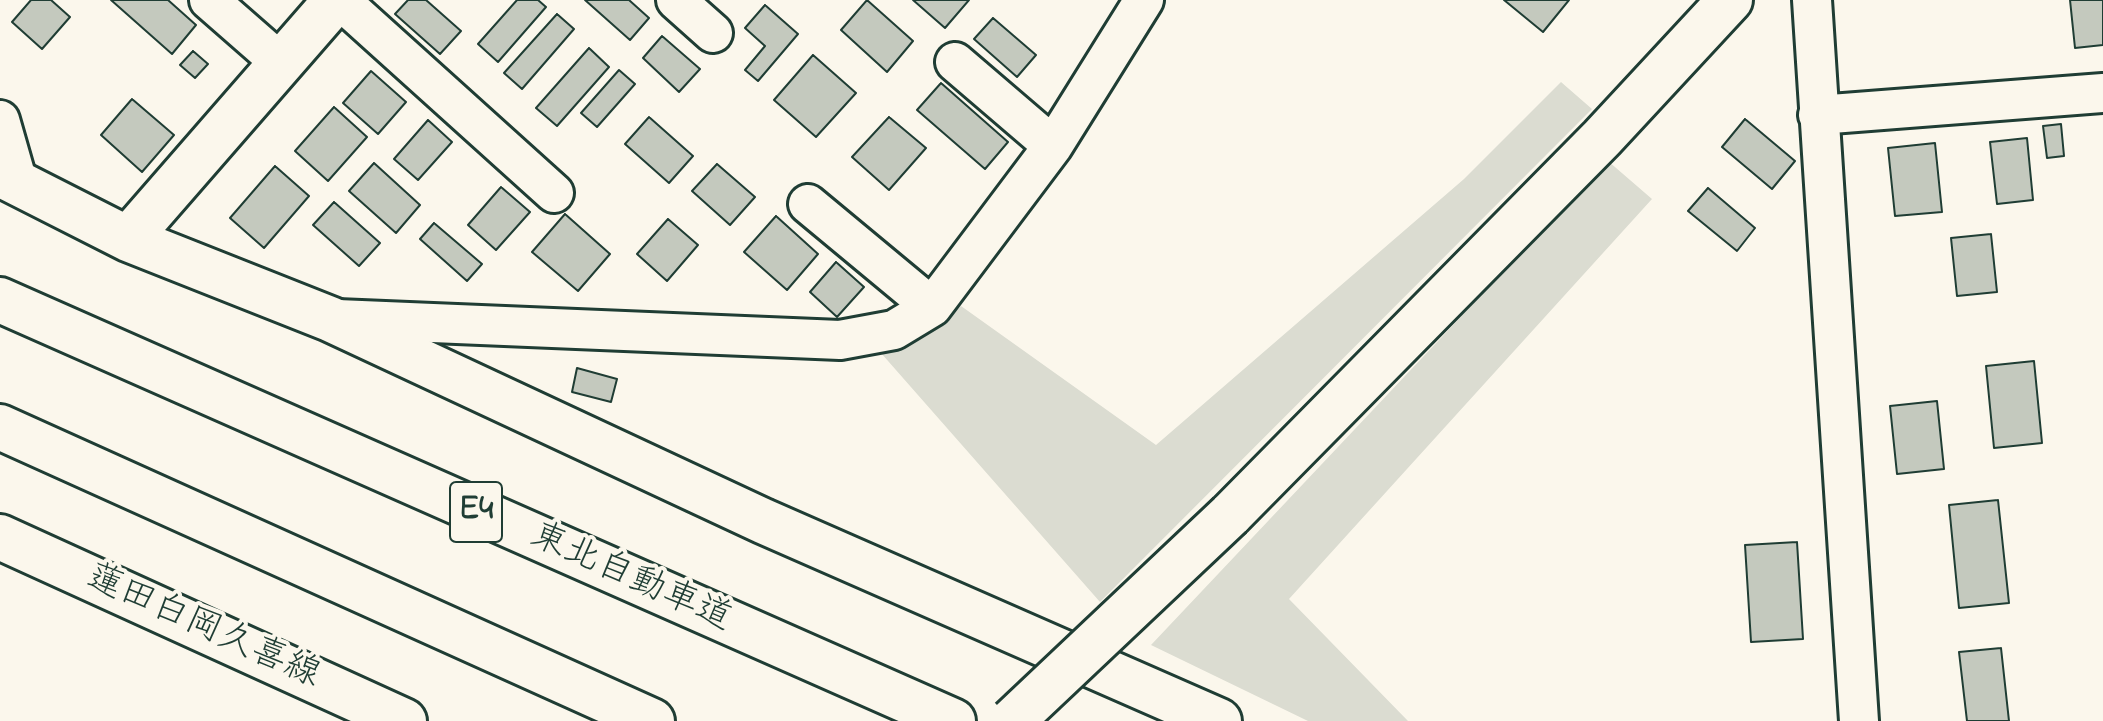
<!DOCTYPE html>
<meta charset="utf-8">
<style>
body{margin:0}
canvas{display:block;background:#fbf7ec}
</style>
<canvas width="2103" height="721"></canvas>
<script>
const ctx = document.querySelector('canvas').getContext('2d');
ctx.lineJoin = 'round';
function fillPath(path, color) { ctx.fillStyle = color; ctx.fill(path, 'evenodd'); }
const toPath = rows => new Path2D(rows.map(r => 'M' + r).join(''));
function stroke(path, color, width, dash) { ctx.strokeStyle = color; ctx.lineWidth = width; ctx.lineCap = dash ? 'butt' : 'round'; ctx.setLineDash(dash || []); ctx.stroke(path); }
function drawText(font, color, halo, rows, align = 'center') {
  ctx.font = font + ' "Indie Flower","Klee One",sans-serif'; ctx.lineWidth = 8; ctx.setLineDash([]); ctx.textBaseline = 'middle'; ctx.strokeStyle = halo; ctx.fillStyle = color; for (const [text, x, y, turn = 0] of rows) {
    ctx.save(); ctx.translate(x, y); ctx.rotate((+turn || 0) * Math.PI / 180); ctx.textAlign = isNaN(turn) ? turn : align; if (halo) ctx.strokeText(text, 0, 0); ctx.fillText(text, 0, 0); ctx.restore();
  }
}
fillPath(toPath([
 [1561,82,1592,109,1100,602,881,353,931,331,961,306,1156,445,1464,179],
 [1608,161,1652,199,1289,599,1408,721,1308,721,1151,645]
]), '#dbdcd1');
const building = toPath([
 [31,0,51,0,70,17,42,49,12,22,31,0],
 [111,0,168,0,196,25,172,54,111,0],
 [408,0,426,0,461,31,440,54,395,14,408,0],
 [517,0,538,0,546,7,498,62,478,44,517,0],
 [585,0,629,0,649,18,630,40,585,0],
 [867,0,913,41,887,72,841,30,867,0],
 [913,0,969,0,945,28,913,0],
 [1504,0,1569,0,1543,32,1504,0],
 [2070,0,2103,0,2103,45,2075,48,2070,0],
 [765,5,798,34,758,81,745,70,765,46,745,28,765,5],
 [557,14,574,29,522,89,504,73,557,14],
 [993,18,1036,55,1017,77,974,39,993,18],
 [662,36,700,69,679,92,643,58,662,36],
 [589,48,609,67,557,126,536,108,589,48],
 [193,51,208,64,195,78,180,65,193,51],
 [813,55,856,93,816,137,774,100,813,55],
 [619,70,635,84,597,127,581,113,619,70],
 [371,71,406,102,378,134,343,103,371,71],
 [941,83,1008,142,985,169,917,110,941,83],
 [132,99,174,135,142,172,101,135,132,99],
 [334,107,367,137,328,181,295,151,334,107],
 [649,117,693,156,669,183,625,144,649,117],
 [889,117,926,148,889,190,852,157,889,117],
 [1745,119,1795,161,1772,189,1722,147,1745,119],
 [428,120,452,142,418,180,394,159,428,120],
 [2061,124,2064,156,2047,158,2043,126,2061,124],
 [2027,138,2033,200,1997,204,1990,142,2027,138],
 [1935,143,1942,212,1895,216,1888,148,1935,143],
 [374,163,420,205,396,233,349,191,374,163],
 [717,164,755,197,730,225,692,191,717,164],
 [275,166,309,196,264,248,230,218,275,166],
 [501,187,530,212,496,250,468,225,501,187],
 [1708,188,1755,228,1737,251,1688,211,1708,188],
 [334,202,380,243,359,266,313,225,334,202],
 [565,214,610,254,578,291,532,252,565,214],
 [776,216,818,254,787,290,744,252,776,216],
 [668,219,698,245,667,281,637,254,668,219],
 [434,223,482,264,467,281,420,239,434,223],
 [1991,234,1997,292,1957,296,1951,238,1991,234],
 [836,262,864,287,837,317,810,292,836,262],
 [2034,361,2042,443,1994,448,1986,366,2034,361],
 [577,368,617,379,611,402,572,392,577,368],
 [1937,401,1944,469,1897,474,1890,406,1937,401],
 [1998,500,2009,603,1959,608,1949,505,1998,500],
 [1797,542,1803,639,1751,642,1745,545,1797,542],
 [2001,648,2009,721,1967,721,1959,652,2001,648]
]);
fillPath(building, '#c4c9be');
stroke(building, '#1f3d34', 2);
const street = toPath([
 [209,0,281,63],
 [340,0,554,193],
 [676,0,713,33],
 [1812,0,1859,721],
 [955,62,1053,146],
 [1818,115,2103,93],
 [0,120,18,183],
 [808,204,932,307],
 [337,319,840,340,894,330,932,307,1053,146,1144,0]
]);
const secondary = toPath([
 [0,174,128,239,330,319,763,521,1219,721],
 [128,239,336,0],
 [1230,515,1602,138,1730,0],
 [0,537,404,721]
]);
const highway = toPath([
 [0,300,953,721],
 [0,427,652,721]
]);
stroke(street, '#1f3d34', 44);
stroke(secondary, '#1f3d34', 50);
stroke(highway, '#1f3d34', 50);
stroke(street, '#fbf7ec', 38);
stroke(secondary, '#fbf7ec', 44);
stroke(highway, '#fbf7ec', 44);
const secondaryBridge = toPath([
 [1012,721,1230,515]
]);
stroke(secondaryBridge, '#1f3d34', 50, []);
stroke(secondaryBridge, '#fbf7ec', 44);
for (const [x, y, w] of [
 [476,512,52]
]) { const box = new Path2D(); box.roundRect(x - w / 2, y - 30, w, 60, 6); ctx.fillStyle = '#fbf7ec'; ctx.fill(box); stroke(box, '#1f3d34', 2); }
drawText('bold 34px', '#1f3d34', null, [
 ["E4",476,512]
]);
drawText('36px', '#1f3d34', '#fbf7ec', [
 ["東北自動車道",630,580,24],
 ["蓮田白岡久喜線",202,629,24]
]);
</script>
